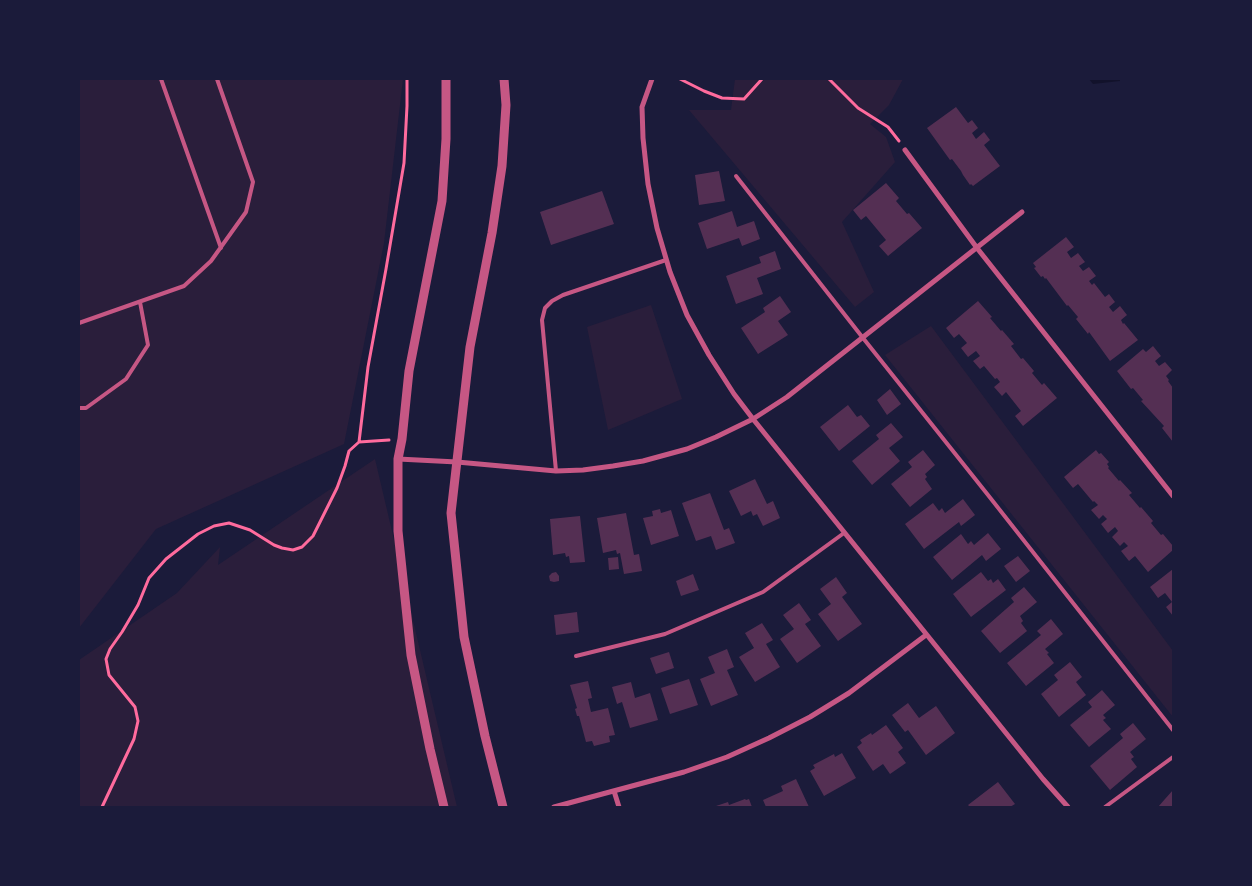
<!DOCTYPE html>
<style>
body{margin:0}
#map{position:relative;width:1252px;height:886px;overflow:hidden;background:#1b1b3a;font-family:Ubuntu,sans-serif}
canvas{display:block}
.frame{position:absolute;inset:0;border:80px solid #1b1b3a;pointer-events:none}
</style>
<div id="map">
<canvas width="1252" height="886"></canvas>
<div class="frame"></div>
</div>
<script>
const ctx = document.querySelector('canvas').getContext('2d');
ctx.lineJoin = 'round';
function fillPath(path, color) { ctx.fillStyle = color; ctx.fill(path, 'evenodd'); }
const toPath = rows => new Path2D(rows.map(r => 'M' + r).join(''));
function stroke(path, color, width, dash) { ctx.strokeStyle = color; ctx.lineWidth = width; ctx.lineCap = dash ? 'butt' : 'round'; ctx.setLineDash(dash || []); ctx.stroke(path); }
fillPath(toPath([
 [79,79,403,79,384,243,344,444,156,529,79,628],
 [735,79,903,79,889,105,870,124,886,137,895,162,842,222,874,292,855,307,689,110,731,110],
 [651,305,682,399,608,430,587,327],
 [931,326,1173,651,1173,717,885,355],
 [375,459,457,807,79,807,79,660,177,593,220,547,218,565]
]), '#2a1e3b');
fillPath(toPath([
 [1089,79,1120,79,1120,81,1093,84]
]), '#12122b');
fillPath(toPath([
 [956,107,968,123,972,120,978,128,972,133,976,139,984,132,990,140,984,145,1000,166,973,186,971,184,970,185,963,175,961,171,952,159,950,160,927,128],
 [719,171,725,201,699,205,695,175],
 [886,183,899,198,896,201,907,214,909,213,922,228,888,256,879,246,886,240,866,216,861,220,853,210],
 [602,191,614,224,551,245,540,212],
 [732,211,737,227,754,221,760,239,742,246,739,238,707,249,698,223],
 [1066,237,1074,247,1067,252,1071,258,1078,253,1085,262,1079,266,1083,271,1089,267,1096,276,1089,281,1092,285,1094,283,1105,297,1109,294,1115,302,1109,307,1113,312,1120,306,1127,315,1121,320,1123,324,1124,323,1138,340,1110,361,1089,332,1088,334,1076,319,1078,317,1068,305,1067,306,1046,278,1045,279,1043,276,1041,277,1034,268,1036,267,1033,263],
 [775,251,781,269,757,278,763,294,736,304,726,276,761,263,759,257],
 [780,296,791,312,778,321,788,335,758,354,741,328,765,312,763,308],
 [978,301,992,317,990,318,1001,331,1002,330,1014,344,1011,346,1021,359,1023,358,1034,371,1032,373,1042,385,1044,383,1057,398,1023,426,1015,416,1021,411,1006,392,1002,396,994,387,1000,382,997,378,995,379,984,366,980,369,973,361,980,356,976,351,968,357,961,348,967,343,959,334,954,338,946,328],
 [1153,346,1161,356,1155,361,1159,366,1165,362,1172,370,1166,376,1169,380,1168,381,1173,388,1173,442,1162,428,1164,426,1141,401,1143,400,1133,388,1131,389,1117,371,1143,349,1146,352],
 [890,389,901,404,887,415,877,400],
 [848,405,857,417,861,415,870,426,839,451,820,427],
 [891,423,903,437,889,448,900,461,872,485,852,461,879,439,876,435],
 [923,450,935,465,925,474,927,477,925,479,932,489,910,507,891,484,912,467,908,462],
 [1096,450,1099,454,1101,453,1109,462,1107,464,1109,467,1108,468,1119,481,1120,480,1132,493,1129,495,1140,508,1141,507,1153,521,1151,523,1161,535,1163,534,1173,546,1173,550,1148,572,1135,556,1129,561,1121,551,1128,546,1124,542,1120,546,1112,537,1118,531,1115,527,1108,533,1101,524,1107,519,1103,515,1099,519,1091,510,1098,505,1094,501,1093,502,1078,484,1073,488,1064,477],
 [755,479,767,504,773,501,780,518,763,526,757,514,753,516,751,511,741,516,729,491],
 [710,493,724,530,729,528,735,543,716,550,711,536,696,541,682,503],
 [963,499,975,515,961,526,959,522,924,549,905,524,933,503,939,511,942,508,945,513],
 [660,509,661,513,671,510,679,536,651,545,643,518,653,516,652,511],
 [626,513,634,555,639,554,642,571,624,574,620,553,617,554,616,550,603,553,597,518],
 [580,516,585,562,570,563,569,556,566,557,565,553,553,555,550,519],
 [988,533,1001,549,986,561,982,555,952,580,933,557,961,534,968,544,971,541,974,545],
 [1018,556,1030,571,1016,582,1004,566],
 [618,557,619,569,609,570,608,558],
 [1173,569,1173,616,1166,607,1172,602,1165,593,1158,598,1150,587],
 [556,572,559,576,559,581,554,582,550,581,549,576,552,573],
 [981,572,988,581,991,579,993,583,998,579,1006,590,971,617,953,594],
 [693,574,699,590,681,596,676,581],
 [836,577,847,593,842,597,862,624,838,641,818,614,831,604,820,589],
 [1024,587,1037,602,1020,616,1023,621,1021,623,1027,631,1000,653,981,631,1014,602,1011,598],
 [799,603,811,620,805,624,821,646,797,663,780,639,794,629,783,615],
 [577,612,579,632,556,635,554,615],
 [1051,619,1063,634,1045,649,1049,653,1047,654,1054,663,1026,686,1007,663,1041,635,1037,631],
 [762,623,773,640,766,644,780,667,755,682,739,657,754,648,745,633],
 [727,649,734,667,727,670,738,695,711,706,700,679,715,673,708,657],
 [669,652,674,668,656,674,650,658],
 [1070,662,1082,677,1076,682,1086,695,1059,717,1041,694,1058,680,1054,675],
 [689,679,698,705,670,714,661,688],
 [588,681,592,698,588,699,591,712,608,708,615,735,609,736,610,742,594,746,592,741,586,742,579,716,577,716,575,709,577,708,570,685],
 [631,682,635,698,650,693,658,720,630,728,622,702,617,704,612,687],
 [1102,690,1115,705,1103,715,1106,718,1103,720,1111,729,1089,747,1070,725,1092,707,1088,702],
 [908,703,919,718,936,706,955,733,926,755,908,730,905,732,892,715],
 [1133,723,1146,739,1130,752,1134,757,1131,759,1137,767,1110,790,1090,766,1123,738,1120,734],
 [886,725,903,748,898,752,906,763,890,774,883,764,873,771,857,747,862,743,860,740,871,733,872,735],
 [842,753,856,778,824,796,810,771,815,768,813,765,834,754,835,757],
 [796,779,809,807,766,807,763,800,783,791,781,786],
 [998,782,1015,804,1010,807,970,807,968,805],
 [1173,790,1173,807,1158,807,1165,799],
 [745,799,746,800,749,799,752,807,713,807,728,802,729,805]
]), '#542f53');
stroke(toPath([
 [680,79,704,91,722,98,744,99,762,79],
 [829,79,858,108,888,127,899,141],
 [359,442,389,440],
 [102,807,134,739,138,721,135,707,109,675,106,659,110,649,122,632,138,605,149,578,166,559,198,534,214,526,229,523,250,530,274,545,282,548,293,550,302,547,313,536,337,488,345,466,349,451,359,442,368,367,386,269,404,163,407,106,407,79]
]), '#ff6b9d', 3);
stroke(toPath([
 [161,79,221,248],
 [736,176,863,338,988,495,1173,730],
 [79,323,184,286,211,261,246,212,253,182,217,79],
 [79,408,86,408,126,379,148,345,140,302],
 [556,471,542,320,545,308,552,301,563,295,666,260],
 [576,656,665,634,763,592,844,533],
 [1105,807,1173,757]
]), '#c65784', 4);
stroke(toPath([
 [652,79,642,107,643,138,648,184,657,228,670,272,687,315,709,355,734,394,753,419,1043,779,1068,807],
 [905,150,977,248,1173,496],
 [398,459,457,462,556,471,583,470,613,466,643,461,687,449,716,437,753,419,787,397,1022,212],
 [614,791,619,807],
 [554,807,684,772,727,757,769,738,810,717,849,693,926,635]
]), '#c65784', 5);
stroke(toPath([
 [444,807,430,749,411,655,398,531,398,459,402,439,409,371,442,201,446,139,446,79],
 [503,807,485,736,464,637,451,513,470,347,492,233,502,166,506,105,504,79]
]), '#c65784', 9);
</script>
